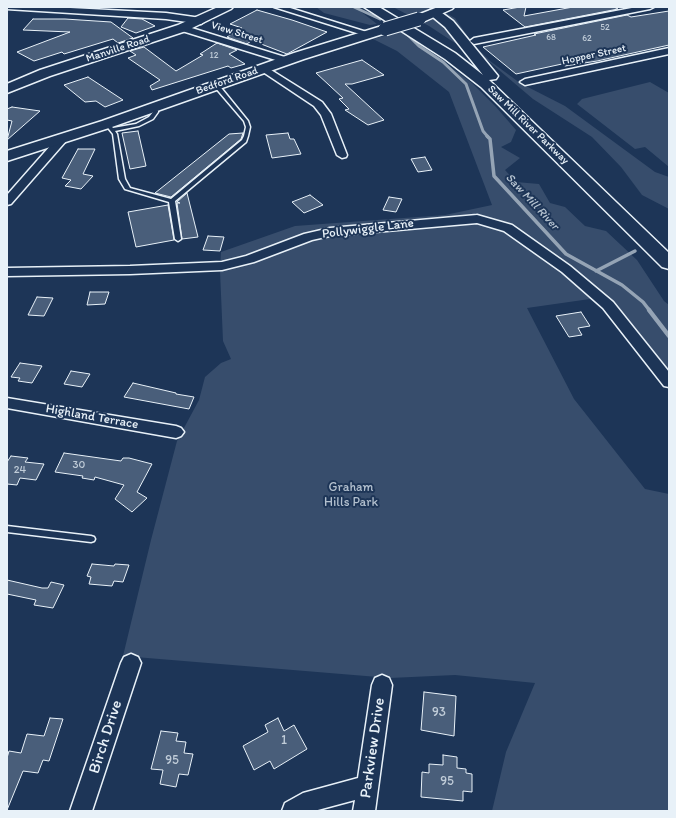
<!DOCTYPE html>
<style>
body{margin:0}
#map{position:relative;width:676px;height:818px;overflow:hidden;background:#1d3557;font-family:Itim,sans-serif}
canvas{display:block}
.frame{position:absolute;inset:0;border:8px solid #e8f1f8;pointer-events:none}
</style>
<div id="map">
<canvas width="676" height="818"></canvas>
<div class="frame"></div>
</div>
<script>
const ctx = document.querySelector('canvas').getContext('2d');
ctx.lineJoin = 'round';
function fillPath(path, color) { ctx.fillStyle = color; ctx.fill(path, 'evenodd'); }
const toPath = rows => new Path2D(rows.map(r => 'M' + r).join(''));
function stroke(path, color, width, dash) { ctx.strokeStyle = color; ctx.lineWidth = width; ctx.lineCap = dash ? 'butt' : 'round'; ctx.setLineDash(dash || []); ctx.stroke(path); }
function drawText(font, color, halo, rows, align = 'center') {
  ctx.font = font + ' Itim,sans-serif'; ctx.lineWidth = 4; ctx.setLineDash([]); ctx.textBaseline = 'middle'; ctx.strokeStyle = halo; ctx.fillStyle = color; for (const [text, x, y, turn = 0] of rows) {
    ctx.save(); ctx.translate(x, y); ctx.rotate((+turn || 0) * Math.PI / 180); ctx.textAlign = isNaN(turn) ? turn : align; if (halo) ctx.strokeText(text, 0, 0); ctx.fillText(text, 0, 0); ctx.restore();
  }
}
fillPath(toPath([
 [316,7,355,7,377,24,370,25,324,13],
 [393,7,435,7,455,18,473,44,490,61,520,83,565,106,655,172,669,177,669,209,642,195,621,167,592,137,533,99,473,48,455,43,429,26],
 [403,31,472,83,496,107,516,130,511,142,501,147,520,158,505,170,516,182,539,184,550,203,565,207,585,226,606,231,637,260,664,301,669,305,669,385,597,298,527,308,574,399,645,489,669,494,669,811,492,811,506,752,535,683,455,675,390,678,123,656,151,540,177,441,199,400,205,377,221,363,231,359,223,341,220,271,221,252,295,226,445,215,492,205,449,92,397,51,373,39],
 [650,82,669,93,669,167,645,147,635,149,577,104,582,99]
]), '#374d6c');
stroke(toPath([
 [354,7,380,19],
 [408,35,419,46,443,62,466,84,483,131,488,137]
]), '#95a4b5', 3);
stroke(toPath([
 [487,136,490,139,494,176,566,254,622,285,643,302,650,311],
 [596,271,635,251]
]), '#95a4b5', 3.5);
stroke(toPath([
 [649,310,669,336]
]), '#95a4b5', 4.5);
const building = toPath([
 [520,7,526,7,524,16,573,7,614,7,618,9,525,27,503,10,520,7],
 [257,10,292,20,327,32,287,54,256,42,251,41,247,44,227,37,242,28,230,24,257,10],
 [669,11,669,45,597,61,565,66,562,64,516,74,483,47,536,35,534,34,627,15,631,17,669,11],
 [128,18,142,19,155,26,136,33,121,27,128,18],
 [33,19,65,19,111,22,133,38,118,43,113,39,64,54,62,52,34,61,17,52,70,32,23,30,33,19],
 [217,43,237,50,229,54,245,64,231,68,228,66,152,90,150,86,160,80,128,58,136,55,130,51,144,47,176,71,203,55,200,54,217,43],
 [362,60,384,75,352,84,345,84,384,120,368,125,345,110,349,109,339,99,343,98,316,73,362,60],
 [88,77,123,100,105,107,96,101,85,102,64,85,88,77],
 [12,107,40,111,7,140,12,121,7,120,7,109,12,107],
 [138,131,146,166,130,169,122,133,138,131],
 [243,133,241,139,171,197,155,193,229,134,243,133],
 [288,133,290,139,294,139,301,154,272,158,266,135,288,133],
 [78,149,95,149,83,174,93,176,81,189,65,186,71,180,62,178,78,149],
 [425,157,432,170,418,172,411,159,425,157],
 [187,193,198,237,182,239,177,203,180,203,177,202,187,193],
 [310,195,323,205,304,213,292,202,310,195],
 [389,197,402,199,396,212,383,210,389,197],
 [168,205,174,240,136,247,128,212,168,205],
 [208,236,224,237,220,251,203,250,208,236],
 [90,292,109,292,105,304,87,305,90,292],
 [37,297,53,298,44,316,28,315,37,297],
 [581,312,590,326,578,328,582,335,569,337,556,316,581,312],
 [20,363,42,366,32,383,18,381,20,378,11,377,20,363],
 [71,371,90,374,82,387,64,384,71,371],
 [133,383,176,393,176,394,194,397,189,409,124,397,133,383],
 [64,453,121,461,123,458,129,458,152,464,137,492,147,498,132,512,115,499,124,485,95,477,94,480,82,478,83,476,55,472,64,453],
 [11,456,28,458,25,462,44,464,36,480,20,478,17,485,7,484,7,462,11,456],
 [92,564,114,566,115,564,129,565,123,582,114,581,112,586,89,584,91,577,87,576,92,564],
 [7,580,42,588,48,588,51,582,64,585,53,608,34,605,36,600,7,594,7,580],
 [424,692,456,696,454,736,421,730,424,692],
 [50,718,63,719,49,761,43,760,38,773,23,771,7,810,7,758,9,751,21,753,27,734,44,736,50,718],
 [278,718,284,731,294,725,307,749,274,769,270,761,254,770,243,746,268,732,265,725,278,718],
 [161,731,178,733,176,741,186,742,184,753,193,754,188,775,179,774,176,787,160,784,163,770,151,769,161,731],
 [443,755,457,757,457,768,466,769,466,773,472,774,472,792,463,791,463,801,421,797,422,772,429,773,429,764,443,765,443,755]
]);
fillPath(building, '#495e7a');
stroke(building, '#e8f1f8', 1);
const lane = toPath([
 [214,84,218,84,248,121,250,127,248,136,246,142,175,201,181,239,178,241,175,239,169,202,125,189,119,179,113,134,105,124,109,123,113,128,136,124,149,117,153,112,149,107,149,106,153,106,158,111,158,112,153,119,139,126,115,131,117,134,125,179,130,188,171,199,242,140,244,136,246,127,244,121,214,86,214,84],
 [7,526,91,536,94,537,95,539,94,541,91,542,7,532,7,526]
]);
const street = toPath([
 [7,7,51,7,166,13,201,18,205,21,201,24,166,19,7,9,7,7],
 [274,7,287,7,373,34,372,36,366,36,274,7],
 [637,7,654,7,650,9,474,44,470,41,474,38,637,7],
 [182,25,288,58,290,60,285,63,282,62,179,30,179,26,182,25],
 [669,48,669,54,525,85,520,82,525,79,669,48],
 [263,65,322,102,331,114,347,155,346,157,342,158,337,155,321,115,314,106,260,70,260,66,263,65],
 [62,136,67,139,66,141,11,204,7,205,7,195,58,137,62,136],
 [477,215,512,225,570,266,613,302,669,372,669,387,664,386,603,308,562,272,504,231,477,223,330,236,312,240,254,262,222,270,130,274,7,276,7,268,130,266,222,262,246,256,304,234,330,228,477,215],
 [7,398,176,426,181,428,184,432,181,436,176,438,7,408,7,398],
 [131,654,138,657,141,663,92,811,70,811,121,663,124,657,131,654],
 [382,675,389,678,392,685,375,811,353,811,355,800,314,811,282,811,285,803,303,793,358,778,372,685,375,678,382,675]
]);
const secondary = toPath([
 [218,7,233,7,231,9,186,31,50,76,7,93,7,84,40,70,178,25,218,7],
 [438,7,454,7,452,9,423,22,415,22,413,19,415,16,438,7],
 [385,25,391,29,389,32,304,59,112,127,7,161,7,151,102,121,294,53,385,25]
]);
const highway = toPath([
 [364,7,379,7,455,53,483,75,445,27,428,13,430,10,438,10,453,21,498,76,496,79,489,80,669,253,669,269,662,267,481,87,445,59,364,7]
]);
stroke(lane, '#e8f1f8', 3);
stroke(street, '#e8f1f8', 3);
stroke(secondary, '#e8f1f8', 3);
stroke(highway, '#e8f1f8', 3);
fillPath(lane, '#1d3557');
fillPath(street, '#1d3557');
fillPath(secondary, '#1d3557');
fillPath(highway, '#1d3557');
const secondaryBridge = toPath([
 [385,29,419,19]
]);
stroke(secondaryBridge, '#e8f1f8', 15, []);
stroke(secondaryBridge, '#1d3557', 13);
drawText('9px', '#c0ccd8', null, [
 ["52",605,28],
 ["68",551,38],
 ["62",587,39],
 ["12",214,56]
]);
drawText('11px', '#e8f1f8', '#1d3557', [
 ["View Street",237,33,17],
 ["Manville Road",118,49,-18],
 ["Hopper Street",594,55,-12],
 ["Bedford Road",227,81,-19],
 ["Saw Mill River Parkway",528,125,44]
]);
drawText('11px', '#c0ccd8', null, [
 ["30",79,465],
 ["24",20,470]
]);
drawText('italic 12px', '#b7c4d1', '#1d3557', [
 ["Saw Mill River",532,202,47]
]);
drawText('13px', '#e8f1f8', '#1d3557', [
 ["Pollywiggle Lane",368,229,-7],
 ["Highland Terrace",92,417,10]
]);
drawText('13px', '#b3c0ce', '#1d3557', [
 ["Graham",351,488],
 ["Hills Park",351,503]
]);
drawText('13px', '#c0ccd8', null, [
 ["93",439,713],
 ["1",284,741],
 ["95",172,761],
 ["95",447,782]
]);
drawText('16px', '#e8f1f8', '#1d3557', [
 ["Birch Drive",106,737,-72],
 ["Parkview Drive",373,748,-82]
]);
</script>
